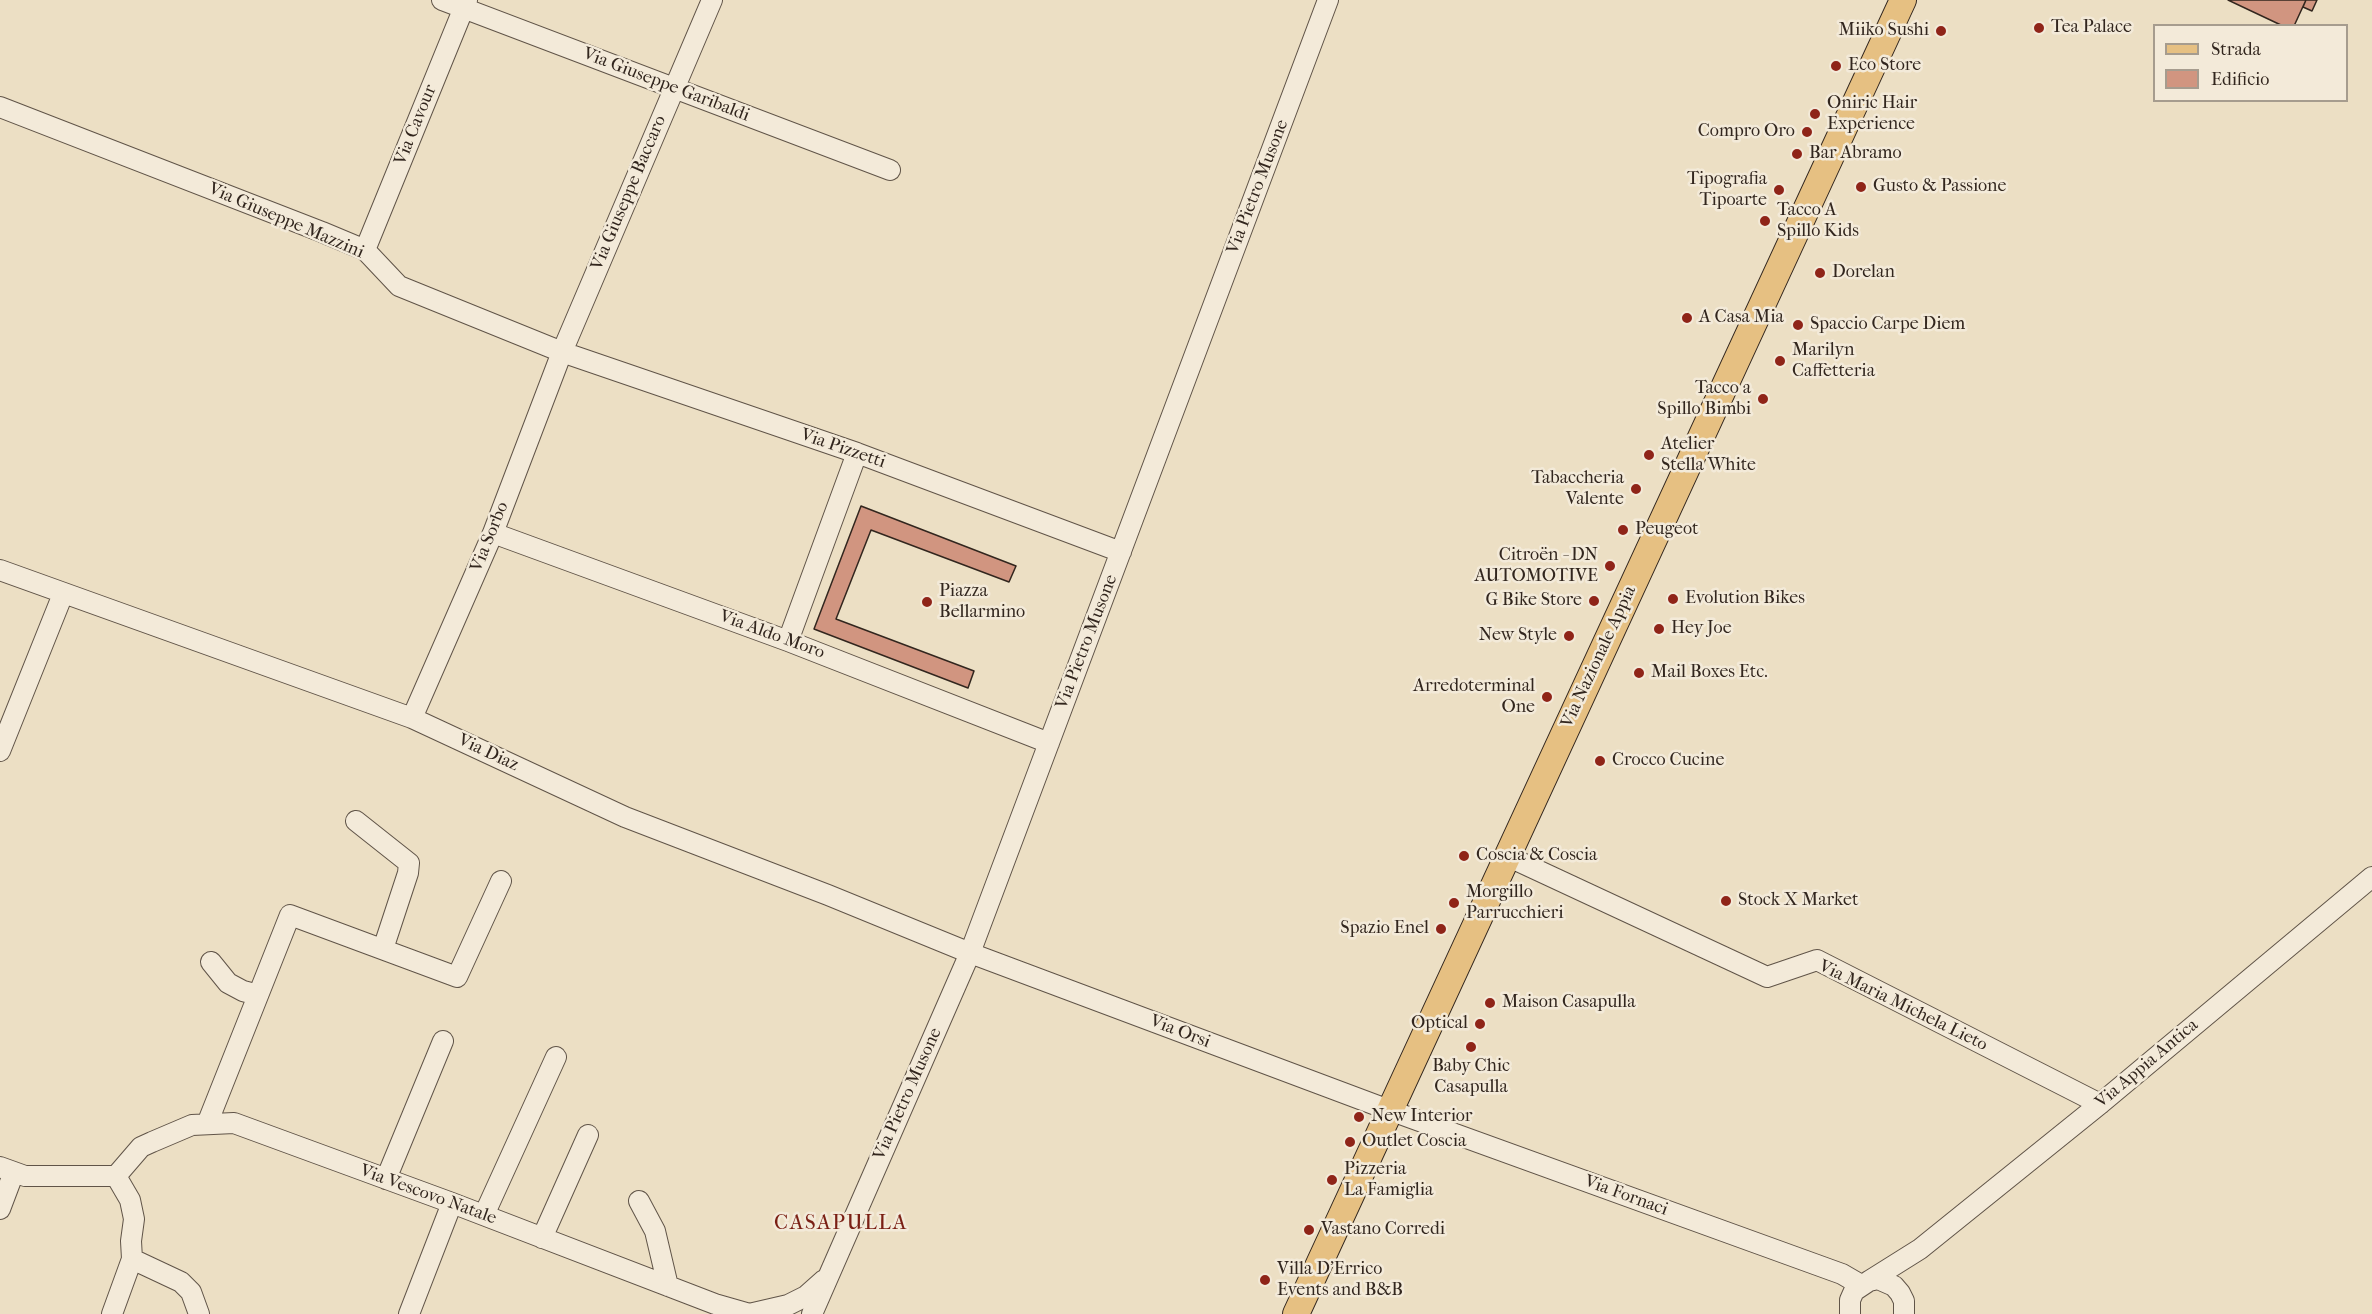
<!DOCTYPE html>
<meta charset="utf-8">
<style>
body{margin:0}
#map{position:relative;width:2372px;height:1314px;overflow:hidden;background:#ecdfc4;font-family:"IM FELL French Canon",serif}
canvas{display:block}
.legend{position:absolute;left:2153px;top:24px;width:195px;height:78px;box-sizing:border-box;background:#f3ead9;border:2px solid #a69c8e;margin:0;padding:8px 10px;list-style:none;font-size:18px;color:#32261e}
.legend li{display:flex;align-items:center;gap:12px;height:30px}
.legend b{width:30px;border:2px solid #a69c8e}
</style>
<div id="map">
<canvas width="2372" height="1314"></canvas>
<ul class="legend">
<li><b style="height:8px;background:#e6c082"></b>Strada</li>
<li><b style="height:16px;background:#d19580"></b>Edificio</li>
</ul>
</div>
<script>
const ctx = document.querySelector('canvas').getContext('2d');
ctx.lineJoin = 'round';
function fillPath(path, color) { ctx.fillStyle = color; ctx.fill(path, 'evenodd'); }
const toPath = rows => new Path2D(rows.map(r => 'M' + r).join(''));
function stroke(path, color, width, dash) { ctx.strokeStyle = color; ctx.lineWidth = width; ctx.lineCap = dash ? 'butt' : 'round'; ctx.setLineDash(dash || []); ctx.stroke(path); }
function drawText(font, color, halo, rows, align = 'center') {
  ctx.font = font + ' "IM FELL French Canon",serif'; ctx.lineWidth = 5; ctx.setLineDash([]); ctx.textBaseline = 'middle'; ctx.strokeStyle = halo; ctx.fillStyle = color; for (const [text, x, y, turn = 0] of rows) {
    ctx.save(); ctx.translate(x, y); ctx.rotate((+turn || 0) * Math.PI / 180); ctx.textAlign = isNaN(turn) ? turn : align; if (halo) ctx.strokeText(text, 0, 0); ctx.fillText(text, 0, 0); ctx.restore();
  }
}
const building = toPath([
 [2228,0,2306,0,2294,26,2283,26,2228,0],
 [2306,0,2317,0,2312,11,2303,7,2306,0],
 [861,506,1016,566,1009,582,871,530,836,619,974,671,968,688,814,629,861,506]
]);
fillPath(building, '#d19580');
stroke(building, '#32261e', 1.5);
const minor = toPath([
 [442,0,890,170],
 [0,107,322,232,365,250,399,286,562,352,857,453,1121,552],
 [365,250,467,0],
 [493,533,788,641,1049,743],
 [0,570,412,718,625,817,828,895,970,953,1389,1110,1842,1274,1861,1285],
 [788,641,857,453],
 [412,718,493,533,562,352,712,0],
 [0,751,63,594],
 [356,821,409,863,408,873,383,949],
 [1507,856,1767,977,1817,960,2100,1104],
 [211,962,228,983,243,991,258,995],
 [207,1124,290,915,457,977,501,881],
 [0,1167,25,1176,116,1176],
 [116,1176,141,1147,152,1142,192,1125,234,1123,452,1203,715,1304,750,1314],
 [116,1176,130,1200,134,1219,131,1241,132,1259,181,1282,191,1292,199,1314],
 [386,1179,443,1041],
 [639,1201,655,1231,668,1286],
 [0,1209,14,1172],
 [484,1215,556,1057],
 [542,1238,588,1135],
 [1869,1281,1920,1249,2100,1104,2372,877],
 [112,1314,132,1259],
 [409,1314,452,1203],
 [749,1314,788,1305,806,1296,824,1280],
 [812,1314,970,953,1328,0],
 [1850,1314,1850,1300,1854,1291,1869,1281,1878,1279,1894,1286,1900,1293,1904,1301,1904,1314]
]);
const major = toPath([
 [1296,1314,1903,0]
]);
stroke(minor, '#605448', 22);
stroke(major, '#32261e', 28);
stroke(minor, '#f3ead9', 20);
stroke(major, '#e6c082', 26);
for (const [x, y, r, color] of [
 [2039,28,6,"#8f2418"],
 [1941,31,6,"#8f2418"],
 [1836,66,6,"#8f2418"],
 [1815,114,6,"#8f2418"],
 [1807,132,6,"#8f2418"],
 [1797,154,6,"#8f2418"],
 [1861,187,6,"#8f2418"],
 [1779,190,6,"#8f2418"],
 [1765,221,6,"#8f2418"],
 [1820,273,6,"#8f2418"],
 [1687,318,6,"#8f2418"],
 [1798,325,6,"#8f2418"],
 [1780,361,6,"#8f2418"],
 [1763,399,6,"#8f2418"],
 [1649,455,6,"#8f2418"],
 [1636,489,6,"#8f2418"],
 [1623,530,6,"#8f2418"],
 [1610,566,6,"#8f2418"],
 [1673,599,6,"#8f2418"],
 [1594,601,6,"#8f2418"],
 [927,602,6,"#8f2418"],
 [1659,629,6,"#8f2418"],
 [1569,636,6,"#8f2418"],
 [1639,673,6,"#8f2418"],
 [1547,697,6,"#8f2418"],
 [1600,761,6,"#8f2418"],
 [1464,856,6,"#8f2418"],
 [1726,901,6,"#8f2418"],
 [1454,903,6,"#8f2418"],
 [1441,929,6,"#8f2418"],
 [1490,1003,6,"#8f2418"],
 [1480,1024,6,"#8f2418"],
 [1471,1047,6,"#8f2418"],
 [1359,1117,6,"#8f2418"],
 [1350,1142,6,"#8f2418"],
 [1332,1180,6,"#8f2418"],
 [1309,1230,6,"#8f2418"],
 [1265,1280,6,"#8f2418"]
]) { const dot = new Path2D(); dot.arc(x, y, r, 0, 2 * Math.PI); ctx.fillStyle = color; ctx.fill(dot); stroke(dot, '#f3ead9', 2); }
drawText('18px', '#32261e', '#f3ead9', [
 ["Tea Palace",2051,28],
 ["Miiko Sushi",1929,31,"right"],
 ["Eco Store",1848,66],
 ["Oniric Hair",1827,104],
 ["Experience",1827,125],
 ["Compro Oro",1795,132,"right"],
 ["Bar Abramo",1809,154],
 ["Tipografia",1767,180,"right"],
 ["Tipoarte",1767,201,"right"],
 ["Gusto & Passione",1873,187],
 ["Tacco A",1777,211],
 ["Spillo Kids",1777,232],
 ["Dorelan",1832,273],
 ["A Casa Mia",1699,318],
 ["Spaccio Carpe Diem",1810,325],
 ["Marilyn",1792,351],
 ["Caffetteria",1792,372],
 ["Tacco a",1751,389,"right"],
 ["Spillo Bimbi",1751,410,"right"],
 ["Atelier",1661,445],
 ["Stella White",1661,466],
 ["Tabaccheria",1624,479,"right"],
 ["Valente",1624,500,"right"],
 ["Peugeot",1635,530],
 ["Citroën - DN",1598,556,"right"],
 ["AUTOMOTIVE",1598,577,"right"],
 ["Piazza",939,592],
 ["Bellarmino",939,613],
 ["Evolution Bikes",1685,599],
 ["G Bike Store",1582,601,"right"],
 ["Hey Joe",1671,629],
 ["New Style",1557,636,"right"],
 ["Mail Boxes Etc.",1651,673],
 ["Arredoterminal",1535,687,"right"],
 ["One",1535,708,"right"],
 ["Crocco Cucine",1612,761],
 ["Coscia & Coscia",1476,856],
 ["Morgillo",1466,893],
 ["Parrucchieri",1466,914],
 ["Stock X Market",1738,901],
 ["Spazio Enel",1429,929,"right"],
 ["Maison Casapulla",1502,1003],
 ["Optical",1468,1024,"right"],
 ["Baby Chic",1471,1067,"center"],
 ["Casapulla",1471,1088,"center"],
 ["New Interior",1371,1117],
 ["Outlet Coscia",1362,1142],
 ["Pizzeria",1344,1170],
 ["La Famiglia",1344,1191],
 ["Vastano Corredi",1321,1230],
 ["Villa D'Errico",1277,1270],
 ["Events and B&B",1277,1291]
], 'left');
drawText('18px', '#32261e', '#f3ead9', [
 ["Via Giuseppe Garibaldi",666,85,21],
 ["Via Cavour",416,125,-68],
 ["Via Pietro Musone",1258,187,-69],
 ["Via Giuseppe Baccaro",629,193,-67],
 ["Via Giuseppe Mazzini",286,221,23],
 ["Via Pizzetti",843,449,19],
 ["Via Sorbo",490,537,-68],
 ["Via Aldo Moro",772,635,20],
 ["Via Pietro Musone",1087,642,-69],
 ["Via Nazionale Appia",1599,657,-65],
 ["Via Diaz",488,753,25],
 ["Via Maria Michela Lieto",1903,1006,26],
 ["Via Orsi",1180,1032,21],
 ["Via Appia Antica",2147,1064,-40],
 ["Via Pietro Musone",908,1094,-66],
 ["Via Vescovo Natale",428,1195,20],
 ["Via Fornaci",1626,1196,20]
]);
ctx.letterSpacing = '1.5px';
drawText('21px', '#7a1f14', '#f3ead9', [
 ["CASAPULLA",841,1224]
]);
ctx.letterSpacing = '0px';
</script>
